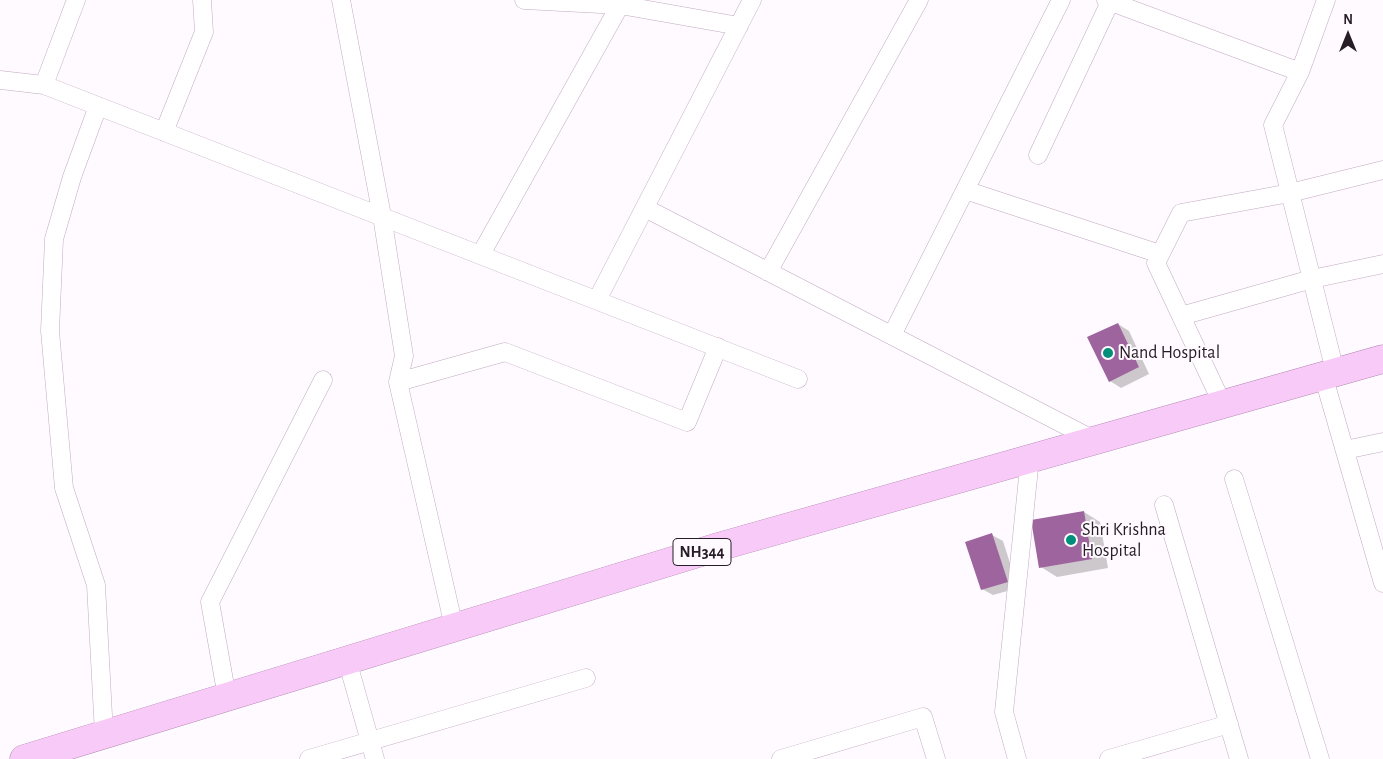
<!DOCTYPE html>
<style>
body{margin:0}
#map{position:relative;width:1383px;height:759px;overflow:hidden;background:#fffaff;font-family:"Alegreya Sans",sans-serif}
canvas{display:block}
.north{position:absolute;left:1323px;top:10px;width:50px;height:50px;-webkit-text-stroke:4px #fffaff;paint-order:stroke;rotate:0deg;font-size:14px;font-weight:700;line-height:20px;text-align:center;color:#261d26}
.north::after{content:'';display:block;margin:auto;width:18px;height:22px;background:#261d26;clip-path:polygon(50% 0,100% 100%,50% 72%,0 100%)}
</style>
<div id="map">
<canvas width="1383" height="759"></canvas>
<div class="north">N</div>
</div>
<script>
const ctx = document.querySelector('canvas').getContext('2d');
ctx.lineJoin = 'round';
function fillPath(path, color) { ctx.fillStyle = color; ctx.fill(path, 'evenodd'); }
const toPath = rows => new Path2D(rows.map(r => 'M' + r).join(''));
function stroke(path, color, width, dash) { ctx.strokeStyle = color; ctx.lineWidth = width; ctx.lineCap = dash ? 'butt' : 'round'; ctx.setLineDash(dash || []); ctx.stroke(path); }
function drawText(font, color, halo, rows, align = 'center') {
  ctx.font = font + ' "Alegreya Sans",sans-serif'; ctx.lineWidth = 4; ctx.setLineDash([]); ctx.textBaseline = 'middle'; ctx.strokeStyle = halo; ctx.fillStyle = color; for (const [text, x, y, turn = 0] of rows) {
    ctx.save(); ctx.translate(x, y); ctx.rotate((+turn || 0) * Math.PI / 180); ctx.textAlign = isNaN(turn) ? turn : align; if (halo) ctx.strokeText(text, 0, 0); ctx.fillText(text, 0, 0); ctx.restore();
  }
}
fillPath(toPath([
 [1118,324,1129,331,1149,374,1121,388,1110,381],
 [1084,512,1100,522,1108,568,1057,577,1041,567],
 [992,535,1003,541,1018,588,993,595,982,589]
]), '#0003');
fillPath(toPath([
 [1118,323,1139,367,1109,382,1087,337],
 [1084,511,1092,559,1039,568,1031,520],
 [992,533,1008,582,981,590,965,542]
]), '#9d649e');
const minor = toPath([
 [341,0,382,216,404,356,398,382,454,627],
 [524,0,620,5,739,26],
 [1106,0,1300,72],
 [1326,0,1300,72,1273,125,1335,371],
 [0,80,44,85,798,379],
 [44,85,76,0],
 [98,106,72,177,54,239,50,331,64,488,96,585,104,734],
 [164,132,204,32,202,0],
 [1038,155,1110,2],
 [965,190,1160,254],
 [645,208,1094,440],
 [481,254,620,5],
 [768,272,919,0],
 [597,300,752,0],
 [1181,316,1312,279,1383,264],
 [892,335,1061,0],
 [1323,375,1383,583],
 [398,382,505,352,687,422,718,347],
 [1222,403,1156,263,1181,213,1290,193,1383,170],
 [1345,450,1383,442],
 [1234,479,1320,759],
 [1164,505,1239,759],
 [347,660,375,759],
 [227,697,210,602,323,380],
 [309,759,586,678],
 [781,759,923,717,936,759],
 [1017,759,1004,712,1030,458],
 [1109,759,1229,724]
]);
const trunk = toPath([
 [24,759,718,547,1383,359]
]);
stroke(minor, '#c1aac0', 19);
stroke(trunk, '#ad85ad', 29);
stroke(minor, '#fff', 18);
stroke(trunk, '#f8caf8', 28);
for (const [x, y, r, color] of [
 [1108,353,6,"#008f79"],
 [1071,540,6,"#008f79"]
]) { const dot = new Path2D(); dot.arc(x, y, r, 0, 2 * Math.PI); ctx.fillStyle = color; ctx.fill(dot); stroke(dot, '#fffaff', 2); }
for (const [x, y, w] of [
 [702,552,58]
]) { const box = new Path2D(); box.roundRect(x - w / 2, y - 13.5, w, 27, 4); ctx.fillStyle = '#fffaff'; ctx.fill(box); stroke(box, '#261d26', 1); }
drawText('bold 16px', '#261d26', null, [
 ["NH344",702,552]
]);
drawText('18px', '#261d26', '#fffaff', [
 ["Nand Hospital",1119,353],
 ["Shri Krishna",1082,530],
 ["Hospital",1082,551]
], 'left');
</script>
